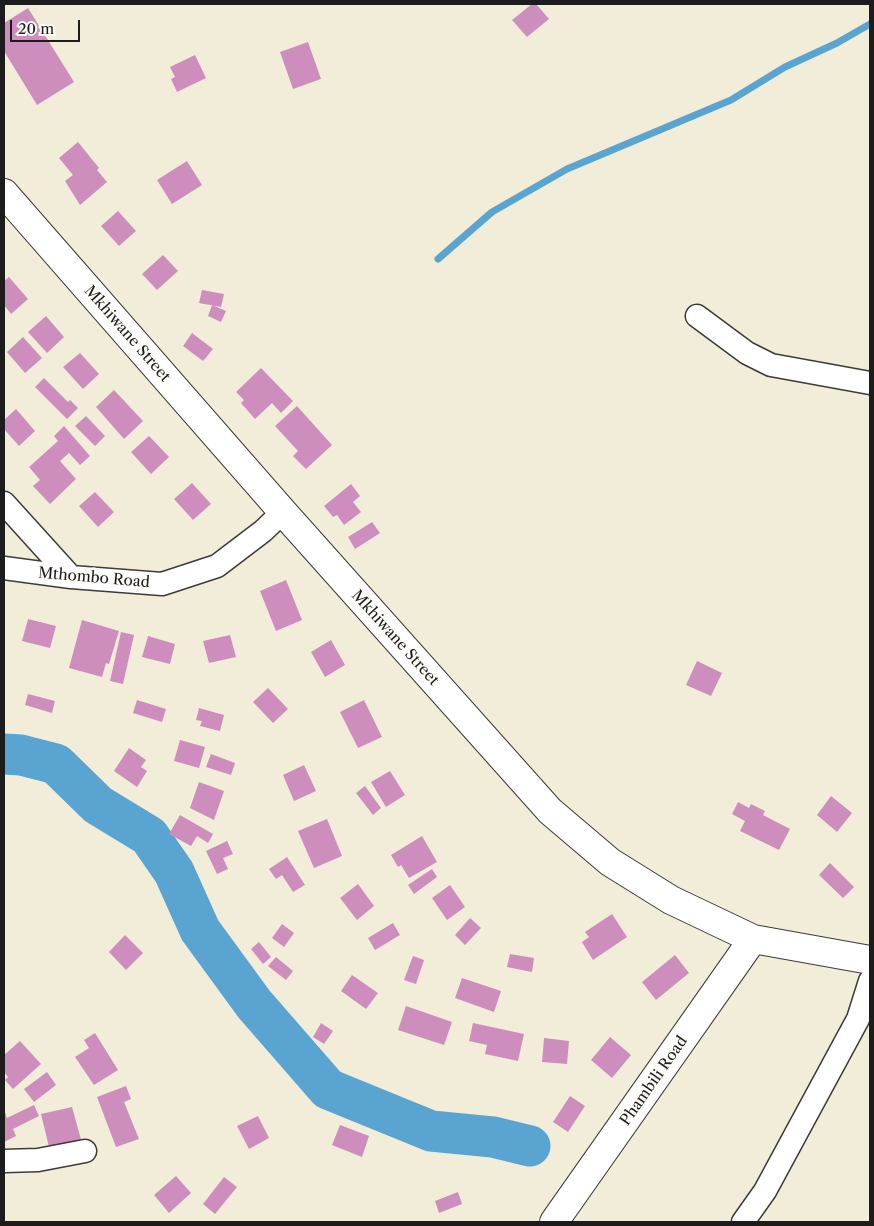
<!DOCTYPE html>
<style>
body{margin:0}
#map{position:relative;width:874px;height:1226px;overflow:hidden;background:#f2edd8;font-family:"Libre Caslon Text",serif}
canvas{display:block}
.frame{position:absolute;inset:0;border:5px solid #1c1c1c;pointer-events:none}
.scale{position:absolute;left:10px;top:20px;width:70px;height:22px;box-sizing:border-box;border:2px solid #1c1c1c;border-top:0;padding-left:6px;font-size:15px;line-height:18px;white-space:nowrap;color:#1c1c1c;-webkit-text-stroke:4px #fdfcf7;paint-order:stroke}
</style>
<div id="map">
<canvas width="874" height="1226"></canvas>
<div class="frame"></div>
<div class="scale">20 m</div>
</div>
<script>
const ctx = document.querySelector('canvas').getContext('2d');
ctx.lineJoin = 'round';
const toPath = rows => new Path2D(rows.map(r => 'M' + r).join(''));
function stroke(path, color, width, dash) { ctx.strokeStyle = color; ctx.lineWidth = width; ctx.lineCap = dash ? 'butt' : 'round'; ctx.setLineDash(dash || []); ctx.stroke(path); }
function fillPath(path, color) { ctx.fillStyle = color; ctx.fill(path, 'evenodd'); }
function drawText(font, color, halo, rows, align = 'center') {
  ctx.font = font + ' "Libre Caslon Text",serif'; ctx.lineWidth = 5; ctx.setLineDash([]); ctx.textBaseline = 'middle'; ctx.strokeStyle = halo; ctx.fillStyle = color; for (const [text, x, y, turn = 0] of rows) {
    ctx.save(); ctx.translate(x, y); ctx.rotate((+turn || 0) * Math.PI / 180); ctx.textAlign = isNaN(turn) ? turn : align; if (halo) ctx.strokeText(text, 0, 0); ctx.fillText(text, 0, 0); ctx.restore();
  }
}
stroke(toPath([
 [438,259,492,212,567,169,731,100,785,67,837,43,870,24]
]), '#5aa4d2', 7);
stroke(toPath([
 [4,754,21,755,56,764,98,805,149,836,174,872,200,930,254,1004,328,1089,431,1131,493,1137,530,1146]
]), '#5aa4d2', 41);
fillPath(toPath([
 [532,4,536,4,549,19,527,37,512,20],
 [28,8,74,82,37,105,4,51,4,23],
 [308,42,321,79,293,89,280,52],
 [195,55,206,78,177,92,171,79,175,77,170,67],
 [78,142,99,168,97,170,107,182,80,205,65,181,73,175,59,158],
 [187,161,202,185,172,204,157,180],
 [118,211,136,231,119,246,101,226],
 [163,255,178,271,157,290,142,274],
 [9,277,28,299,11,314,4,305,4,281],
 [202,290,224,294,221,307,199,303],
 [212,305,226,311,221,322,208,316],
 [46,316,64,337,47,353,28,332],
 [192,333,213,349,203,361,183,346],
 [23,337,42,358,25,373,7,352],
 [80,353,99,374,83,389,63,367],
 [261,368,293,401,281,413,272,403,255,419,241,403,244,400,236,392],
 [44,378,68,402,70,400,78,408,67,419,35,387],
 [114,390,143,421,124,439,96,407],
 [297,406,332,445,306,469,293,456,298,451,275,426],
 [16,409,35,431,19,446,4,429,4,420],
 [86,416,105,436,95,446,75,426],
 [64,426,90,456,80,465,69,453,60,461,76,479,50,504,33,486,40,480,29,467,58,441,54,436],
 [149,436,169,457,151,474,131,452],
 [192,483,211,504,193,520,174,499],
 [351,484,360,496,353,502,361,512,344,525,337,515,333,517,324,506],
 [95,492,114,512,98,527,79,506],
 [372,522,380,533,355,549,348,537],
 [286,580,302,620,276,631,260,591],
 [28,619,56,626,50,648,22,641],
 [82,620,119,631,109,664,106,663,102,677,69,668],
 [121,632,134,635,123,684,110,681],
 [230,635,236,657,209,663,203,641],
 [148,636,175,644,170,664,142,657],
 [331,640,345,665,325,677,311,652],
 [697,661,722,673,711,696,686,685],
 [268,688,288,709,273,723,253,702],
 [28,694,55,701,52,713,25,705],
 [137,700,166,709,162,722,133,713],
 [364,700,382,737,358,748,340,712],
 [199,708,224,715,220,731,200,726,202,721,196,720],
 [180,740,205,747,199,768,174,761],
 [129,748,146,760,141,767,147,771,137,787,114,771],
 [211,754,235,763,231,775,206,767],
 [304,765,316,791,294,801,283,775],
 [390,771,405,795,386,807,371,782],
 [199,782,224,791,214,820,190,808],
 [365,786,381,808,373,815,356,793],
 [831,796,852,813,837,832,817,815],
 [738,802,749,808,751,804,765,811,763,815,790,829,779,850,740,831,745,821,732,814],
 [180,815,213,834,208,843,197,836,191,846,169,834],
 [327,819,342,856,314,868,298,831],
 [422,836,437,862,409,878,401,865,398,867,391,855],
 [227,841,233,854,223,858,228,869,217,874,206,851],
 [287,857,305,885,293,892,282,875,276,879,269,869],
 [830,863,854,887,843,898,819,875],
 [432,869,437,877,414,894,408,885],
 [358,884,374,906,357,920,340,898],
 [450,885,465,907,447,920,432,898],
 [612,914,627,937,593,960,582,942,589,937,585,932],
 [470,918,481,928,465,945,455,935],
 [393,923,400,935,375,950,368,938],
 [282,924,294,933,284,947,272,938],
 [125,935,143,953,126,970,109,952],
 [259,942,271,957,263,964,251,949],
 [510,954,534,958,532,972,507,967],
 [675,955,689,973,656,1000,642,982],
 [413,956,424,960,416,984,404,980],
 [276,957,293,971,286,980,268,966],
 [352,975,378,993,366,1009,341,991],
 [462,978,501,991,494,1012,455,998],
 [406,1006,452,1022,444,1045,398,1030],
 [321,1023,333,1031,324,1044,313,1037],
 [473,1023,524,1034,518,1061,485,1054,487,1045,469,1041],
 [95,1033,118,1070,94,1085,75,1057,89,1048,84,1040],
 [610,1037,631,1055,612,1078,591,1060],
 [544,1038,569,1041,567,1064,542,1062],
 [20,1041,41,1064,13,1089,5,1080,8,1077,4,1072,4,1055],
 [47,1072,56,1085,34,1102,24,1089],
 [126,1086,131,1099,124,1102,139,1139,116,1147,97,1097],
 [570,1096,585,1106,568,1132,553,1122],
 [34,1105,39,1116,13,1129,16,1136,4,1142,4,1109,7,1118],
 [72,1107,82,1143,50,1151,41,1114],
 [258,1116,269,1138,249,1149,237,1126],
 [340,1125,369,1136,362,1157,332,1145],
 [176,1176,191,1193,169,1213,154,1195],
 [224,1177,237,1187,215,1214,203,1204],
 [458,1192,462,1204,439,1213,435,1201]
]), '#cd8ebe');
const minor = toPath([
 [697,316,747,353,771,365,870,383],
 [4,503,71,577],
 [4,568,71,577,162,584,217,566,263,531,283,512],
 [4,1161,38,1160,85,1151],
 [743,1222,765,1191,858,1019,870,981]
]);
const tertiary = toPath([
 [4,193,283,512,550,811,610,862,671,900,753,939,870,960],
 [554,1222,753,939]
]);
stroke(minor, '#3c3b38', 25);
stroke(tertiary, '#3c3b38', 30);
stroke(minor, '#fff', 22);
stroke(tertiary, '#fff', 28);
drawText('15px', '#1c1c1c', '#fdfcf7', [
 ["Mkhiwane Street",127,334,49],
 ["Mthombo Road",94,578,5],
 ["Mkhiwane Street",395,638,48],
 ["Phambili Road",654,1081,-55]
]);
</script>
